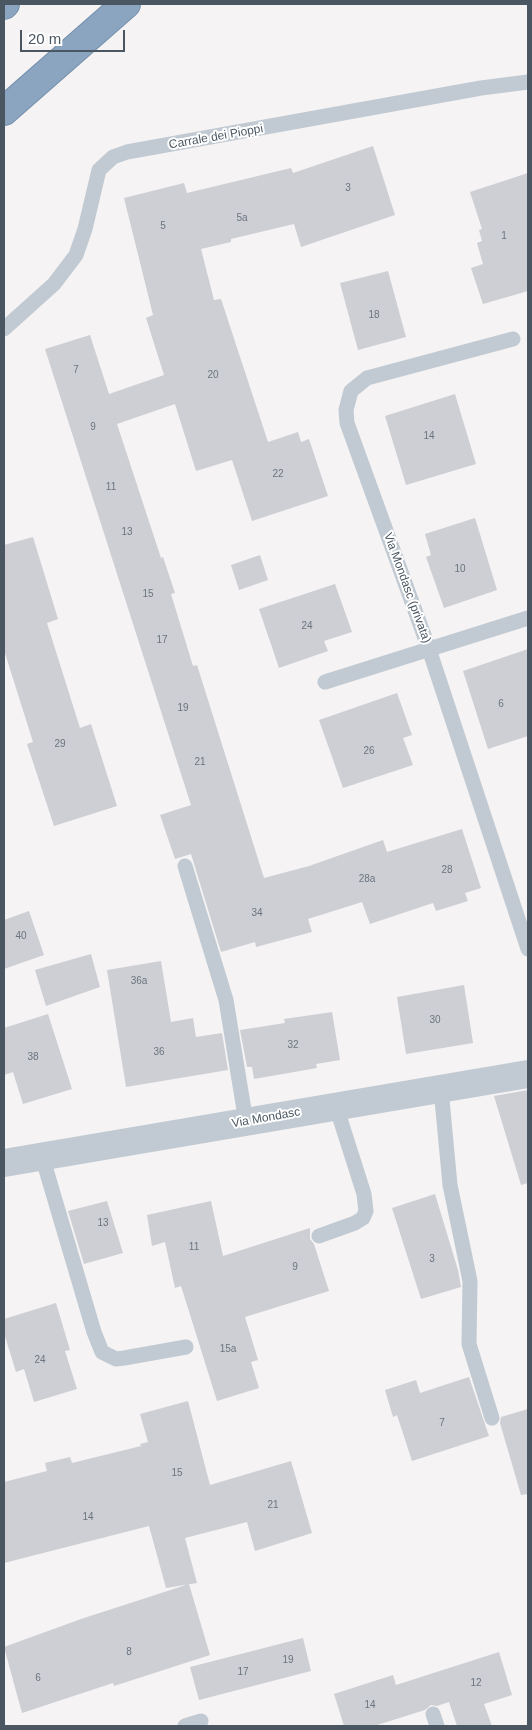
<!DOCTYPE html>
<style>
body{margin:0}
#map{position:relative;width:532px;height:1730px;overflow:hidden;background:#f5f3f3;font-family:Arial,sans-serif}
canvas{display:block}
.frame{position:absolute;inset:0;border:5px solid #4a5661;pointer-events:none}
.scale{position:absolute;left:20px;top:30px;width:105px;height:22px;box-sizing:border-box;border:2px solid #4a5661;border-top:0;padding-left:6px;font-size:15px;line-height:18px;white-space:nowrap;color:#4a5661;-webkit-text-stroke:4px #fff;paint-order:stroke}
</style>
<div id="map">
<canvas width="532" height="1730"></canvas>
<div class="frame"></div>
<div class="scale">20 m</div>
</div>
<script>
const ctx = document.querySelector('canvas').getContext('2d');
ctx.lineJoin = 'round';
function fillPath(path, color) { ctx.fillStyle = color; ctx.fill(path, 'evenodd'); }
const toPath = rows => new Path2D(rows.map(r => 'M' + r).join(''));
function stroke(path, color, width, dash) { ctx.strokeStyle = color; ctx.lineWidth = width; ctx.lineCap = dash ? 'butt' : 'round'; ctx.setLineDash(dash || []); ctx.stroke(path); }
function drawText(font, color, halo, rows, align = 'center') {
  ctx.font = font + ' Arial,sans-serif'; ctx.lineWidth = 4; ctx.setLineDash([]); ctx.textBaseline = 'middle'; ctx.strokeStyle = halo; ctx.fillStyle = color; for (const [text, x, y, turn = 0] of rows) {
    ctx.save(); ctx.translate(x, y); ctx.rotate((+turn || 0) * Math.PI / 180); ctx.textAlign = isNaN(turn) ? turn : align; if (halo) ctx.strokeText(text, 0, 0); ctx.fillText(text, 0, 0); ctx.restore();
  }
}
fillPath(toPath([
 [373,146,395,215,301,247,294,224,231,239,231,242,201,249,214,300,221,299,268,442,298,432,301,442,309,439,328,496,252,521,232,460,196,471,175,404,117,424,161,558,163,557,175,593,171,594,193,666,197,665,264,878,309,866,383,840,387,852,462,829,481,888,465,893,468,901,436,911,433,903,370,924,362,902,308,919,312,932,256,947,255,942,221,952,191,854,175,859,160,815,191,805,45,349,90,335,109,394,164,375,146,318,153,315,124,198,184,183,187,193,291,168,293,173],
 [528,173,528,291,483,304,471,268,483,264,477,243,482,241,479,230,482,229,470,192],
 [388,271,406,337,358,350,340,283],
 [455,394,476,464,406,485,385,416],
 [475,518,497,590,444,608,426,557,431,555,425,534],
 [33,537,58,619,47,623,80,728,91,724,117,806,54,826,27,744,33,742,4,650,4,545],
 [260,555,268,580,239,590,231,565],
 [335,584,352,632,324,641,328,651,279,668,259,609],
 [528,649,528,736,488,749,463,671],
 [397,693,412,735,403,738,413,765,343,788,319,720],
 [29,911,44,955,4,969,4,920],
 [91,954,100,987,46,1006,35,970],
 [161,961,171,1022,193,1018,196,1037,222,1033,228,1070,126,1087,107,970],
 [464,985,473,1043,406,1054,397,997],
 [332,1012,340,1060,316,1064,317,1068,254,1079,252,1067,247,1067,240,1030,285,1023,284,1019],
 [48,1014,72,1089,23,1104,13,1072,4,1075,4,1028],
 [528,1090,528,1183,521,1185,494,1096],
 [435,1194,458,1270,461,1287,421,1299,392,1208],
 [107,1201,123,1253,84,1264,68,1211],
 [211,1201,223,1256,310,1228,310,1239,314,1244,329,1291,245,1317,258,1360,251,1362,259,1388,217,1401,181,1286,175,1288,165,1242,152,1246,147,1215],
 [56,1303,70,1350,65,1351,77,1389,34,1402,24,1369,16,1372,4,1333,4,1319],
 [469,1377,489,1436,412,1461,397,1415,393,1417,385,1390,416,1380,420,1393],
 [188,1401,210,1485,291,1461,312,1533,255,1551,247,1522,185,1538,197,1583,166,1588,149,1526,4,1563,4,1482,47,1471,45,1463,70,1457,72,1463,141,1446,140,1444,148,1442,140,1414],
 [528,1409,528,1494,521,1495,500,1423,501,1417],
 [189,1584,210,1655,114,1686,113,1683,22,1713,4,1647,81,1619],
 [303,1638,311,1671,199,1700,190,1667],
 [499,1652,512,1695,484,1704,492,1726,457,1726,449,1702,437,1706,431,1705,425,1710,374,1726,344,1726,334,1694,393,1675,396,1685]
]), '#cdcfd5');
const motorway = toPath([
 [4,5,5,4],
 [4,111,126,4]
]);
stroke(motorway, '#7690ad', 30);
stroke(toPath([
 [4,329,54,284,76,255,85,229,99,170,113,157,127,152,481,88,528,82],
 [513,339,367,378,351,391,346,410,347,423,429,649,528,949],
 [325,682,528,618],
 [185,866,226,1000,246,1122],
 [441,1089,450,1185,470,1281,469,1344,492,1418],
 [42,1156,94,1332,102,1352,116,1359,124,1358,186,1347],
 [319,1236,355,1223,363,1218,366,1211,364,1194,336,1106],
 [433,1714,437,1726],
 [185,1726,201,1721]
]), '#c1cad2', 15);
stroke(toPath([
 [4,1163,528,1074]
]), '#c1cad2', 28);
stroke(motorway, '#8ba5c1', 28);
drawText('10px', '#6b747e', null, [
 ["3",348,188],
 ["5a",242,218],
 ["5",163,226],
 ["1",504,236],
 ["18",374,315],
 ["7",76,370],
 ["20",213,375],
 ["9",93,427],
 ["14",429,436],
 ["22",278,474],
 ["11",111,487],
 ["13",127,532],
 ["10",460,569],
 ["15",148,594],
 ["24",307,626],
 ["17",162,640],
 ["6",501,704],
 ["19",183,708],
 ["29",60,744],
 ["26",369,751],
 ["21",200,762],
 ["28",447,870],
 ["28a",367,879],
 ["34",257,913],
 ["40",21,936],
 ["36a",139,981],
 ["30",435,1020],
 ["32",293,1045],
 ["36",159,1052],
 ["38",33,1057],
 ["13",103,1223],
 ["11",194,1247],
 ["3",432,1259],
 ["9",295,1267],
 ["15a",228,1349],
 ["24",40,1360],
 ["7",442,1423],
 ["15",177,1473],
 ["21",273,1505],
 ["14",88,1517],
 ["8",129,1652],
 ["19",288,1660],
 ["17",243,1672],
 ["6",38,1678],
 ["12",476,1683],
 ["14",370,1705]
]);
drawText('12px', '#4a5661', '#fff', [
 ["Carrale dei Pioppi",216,137,-10],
 ["Via Mondasc (privata)",407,588,70],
 ["Via Mondasc",266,1118,-10]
]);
</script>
